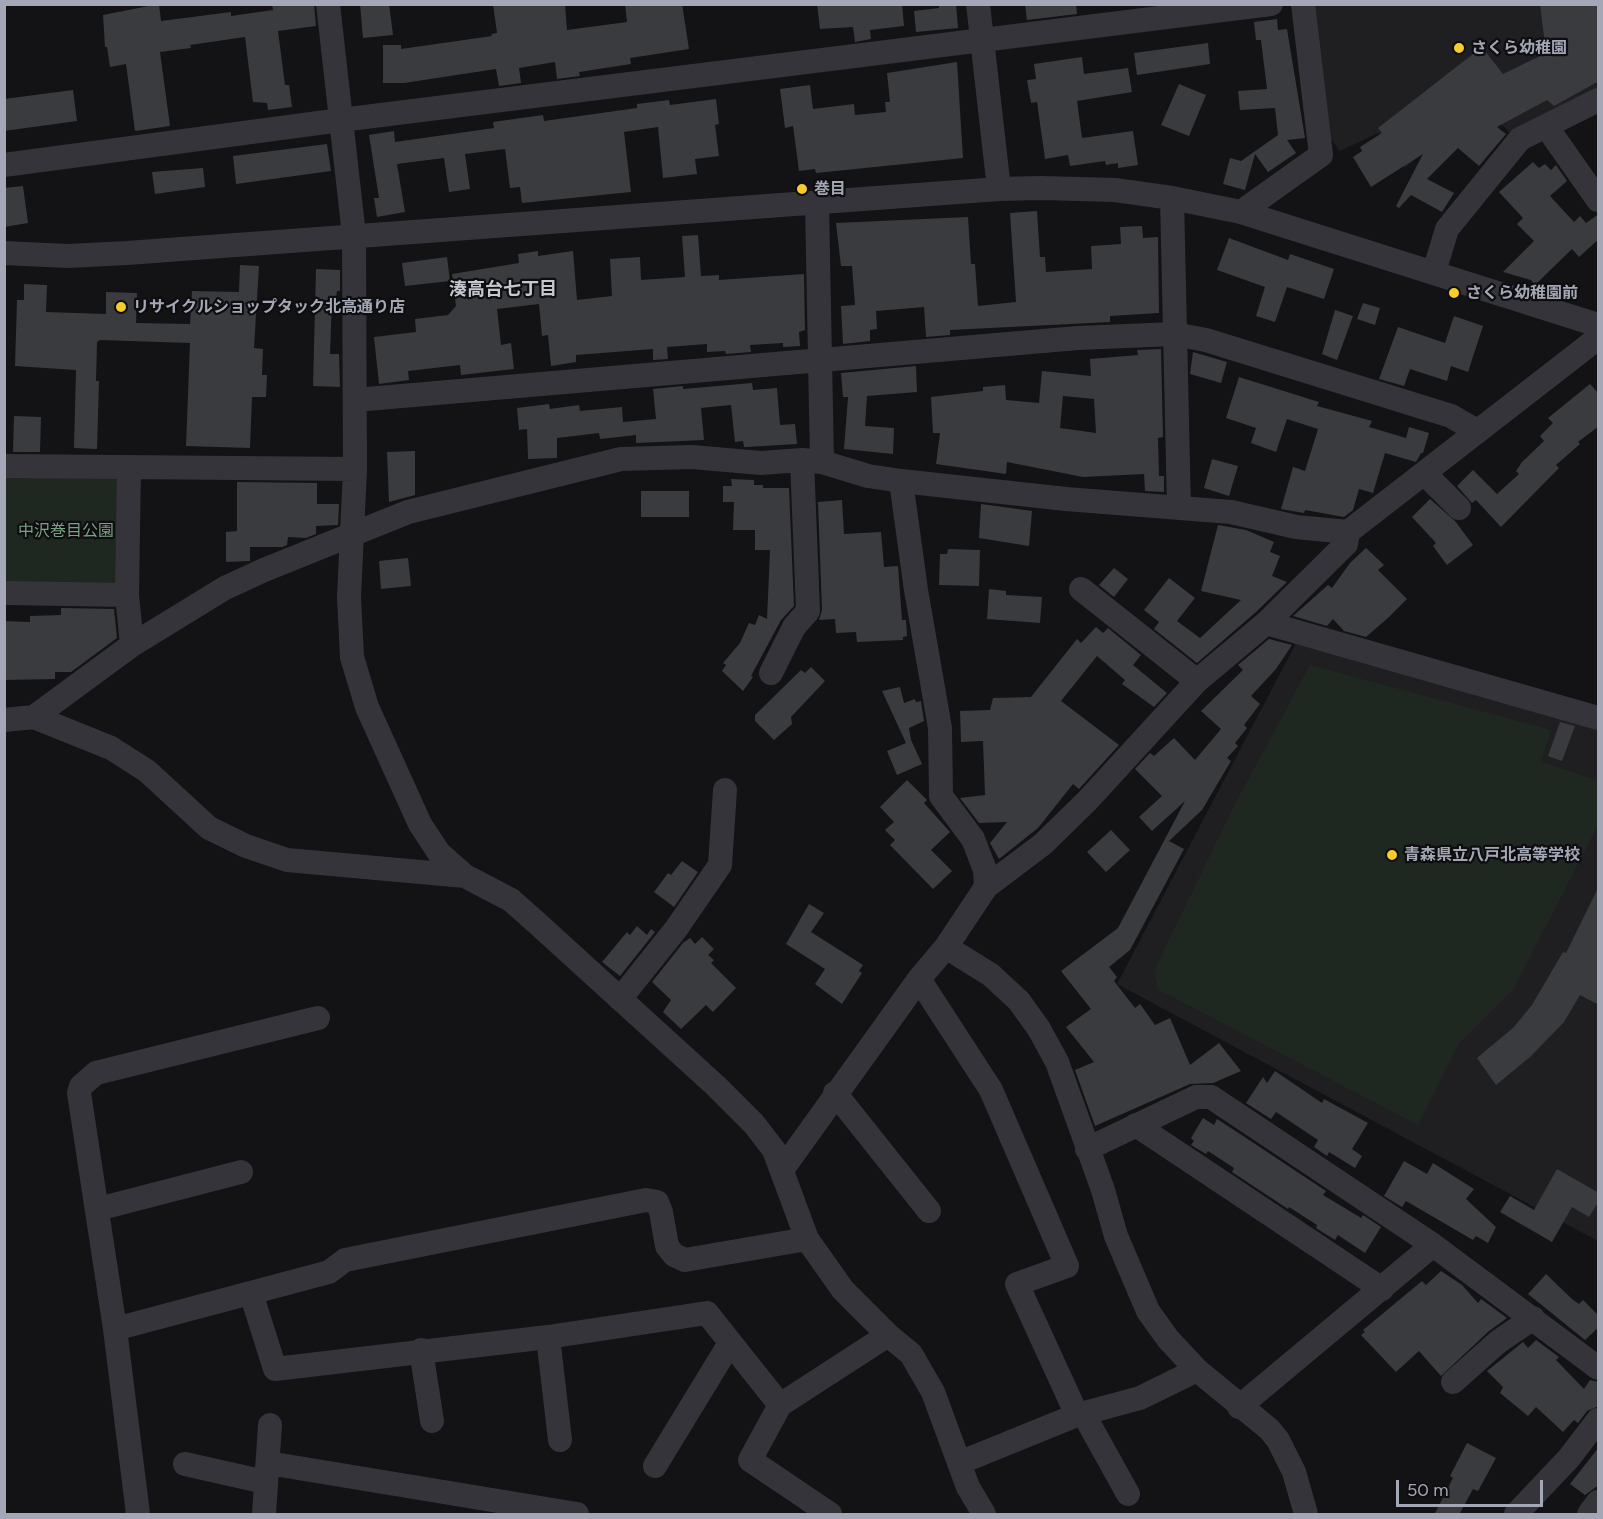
<!DOCTYPE html>
<meta charset="utf-8">
<style>
body{margin:0}
#map{position:relative;width:1603px;height:1519px;overflow:hidden;background:#131315;font-family:Figtree,sans-serif}
canvas{display:block}
.frame{position:absolute;inset:0;border:6px solid #a4a7b5;pointer-events:none}
.scale{position:absolute;left:1396px;top:1480px;width:147px;height:27px;box-sizing:border-box;border:3px solid #a4a7b5;border-top:0;padding-left:8px;font-size:18px;line-height:21px;white-space:nowrap;color:#a4a7b5;-webkit-text-stroke:4px #0e0e10;paint-order:stroke}
</style>
<div id="map">
<canvas width="1603" height="1519"></canvas>
<div class="frame"></div>
<div class="scale">50 m</div>
</div>
<script>
const ctx = document.querySelector('canvas').getContext('2d');
ctx.lineJoin = 'round';
function fillPath(path, color) { ctx.fillStyle = color; ctx.fill(path, 'evenodd'); }
const toPath = rows => new Path2D(rows.map(r => 'M' + r).join(''));
function stroke(path, color, width, dash) { ctx.strokeStyle = color; ctx.lineWidth = width; ctx.lineCap = dash ? 'butt' : 'round'; ctx.setLineDash(dash || []); ctx.stroke(path); }
function drawText(font, color, halo, rows, align = 'center') {
  ctx.font = font + ' Figtree,"Noto Sans JP",sans-serif'; ctx.lineWidth = 4.5; ctx.setLineDash([]); ctx.textBaseline = 'middle'; ctx.strokeStyle = halo; ctx.fillStyle = color; for (const [text, x, y, turn = 0] of rows) {
    ctx.save(); ctx.translate(x, y); ctx.rotate((+turn || 0) * Math.PI / 180); ctx.textAlign = isNaN(turn) ? turn : align; if (halo) ctx.strokeText(text, 0, 0); ctx.fillText(text, 0, 0); ctx.restore();
  }
}
fillPath(toPath([
 [1323,4,1598,5,1598,91,1511,135,1482,100,1405,168,1378,133,1340,151,1329,137,1314,6],
 [1297,641,1598,726,1598,1241,1117,984]
]), '#1f1f22');
fillPath(toPath([
 [5,466,129,469,127,595,5,593],
 [1310,665,1551,730,1541,762,1598,781,1598,825,1514,988,1459,1043,1418,1125,1159,990,1154,971,1233,808]
]), '#1f2721');
fillPath(toPath([
 [159,4,161,21,231,12,231,16,273,10,272,4,314,4,316,26,278,31,285,85,289,85,292,107,268,110,267,103,253,102,245,37,190,45,191,48,160,52,170,126,135,131,126,64,110,67,107,47,105,47,103,15],
 [360,4,389,4,393,35,363,38],
 [493,4,565,4,567,30,627,22,625,4,682,4,689,49,630,58,631,64,579,72,580,76,557,79,555,62,519,68,521,83,499,86,496,69,404,83,383,83,383,45,401,45,401,49,492,36,491,34,497,33],
 [817,4,902,4,904,26,870,30,871,39,855,42,853,27,820,29],
 [939,4,956,4,958,28,916,32,914,11,939,8],
 [1025,4,1076,4,1077,14,1027,20],
 [1540,4,1599,4,1599,81,1554,106,1547,100,1497,127,1506,134,1479,166,1458,148,1427,179,1454,193,1442,212,1411,195,1399,208,1396,206,1423,154,1371,187,1353,157,1362,151,1360,147,1382,133,1378,128,1482,47,1503,74,1546,53],
 [1277,19,1278,30,1287,29,1305,138,1287,140,1296,153,1268,172,1255,154,1245,190,1223,184,1230,158,1241,161,1278,135,1275,108,1240,110,1238,91,1267,89,1261,40,1256,40,1254,22],
 [1208,43,1210,64,1137,75,1134,53],
 [1082,57,1084,74,1128,68,1132,92,1077,101,1082,138,1133,131,1138,165,1118,168,1118,163,1106,165,1105,161,1070,166,1068,155,1045,159,1037,102,1031,103,1027,80,1036,79,1034,64],
 [957,62,963,158,816,173,815,169,799,171,793,126,785,128,780,89,810,85,813,109,854,104,855,115,886,112,885,102,890,102,887,73],
 [1179,84,1206,95,1189,136,1161,125],
 [73,90,77,121,4,131,4,99],
 [716,99,719,124,715,125,719,156,695,159,697,174,663,178,658,127,624,132,631,192,522,203,520,187,510,188,505,149,465,154,470,189,449,192,444,158,397,164,405,212,377,217,374,198,379,198,369,135,394,131,395,142,494,128,493,122,543,115,544,121,637,108,637,104,669,100,670,105],
 [327,144,331,171,236,184,233,156],
 [1533,162,1539,168,1545,164,1551,170,1556,165,1567,181,1550,196,1574,222,1580,216,1586,223,1599,214,1599,239,1579,257,1572,249,1535,285,1531,280,1503,272,1534,241,1517,224,1523,218,1499,192],
 [203,168,205,187,155,194,152,172],
 [23,186,28,223,4,227,4,188],
 [1037,211,1040,257,1045,257,1046,272,1092,269,1091,246,1121,244,1120,227,1142,226,1143,238,1158,237,1159,313,1110,316,1110,322,950,330,950,335,926,337,924,307,876,311,877,329,870,330,870,341,843,344,841,306,855,305,852,266,841,266,836,223,968,217,971,264,975,264,978,306,1016,302,1010,213],
 [698,235,701,276,719,275,719,280,804,274,805,330,799,332,800,346,783,347,783,343,750,345,751,352,726,354,725,351,707,352,707,344,667,347,668,359,653,360,653,349,576,355,576,362,551,366,548,335,542,336,539,304,497,309,501,345,511,343,514,369,461,375,460,365,408,371,409,380,379,384,374,337,416,332,415,319,448,315,456,306,452,274,519,263,518,254,538,251,538,256,573,251,577,300,612,296,610,259,640,257,641,280,685,277,682,236],
 [1229,238,1288,260,1290,254,1334,269,1324,299,1287,287,1275,322,1256,316,1265,287,1217,270],
 [447,257,450,281,405,286,402,263],
 [240,265,259,266,254,348,263,349,262,375,267,375,266,397,252,397,250,448,186,446,190,343,100,340,97,342,96,381,99,381,97,449,74,448,76,370,15,366,17,300,24,300,24,284,47,285,46,312,106,314,106,292,137,293,136,323,190,324,192,291,239,292],
 [316,269,340,270,340,291,337,291,336,298,332,298,330,354,339,354,340,387,313,386],
 [1363,303,1380,308,1375,325,1357,319],
 [1335,310,1353,316,1337,360,1322,354],
 [1454,316,1483,326,1468,372,1451,366,1447,381,1410,369,1404,386,1379,379,1398,327,1445,343],
 [1161,349,1163,437,1158,438,1159,476,1164,476,1164,492,1145,491,1144,474,1083,477,1007,462,1006,474,936,464,940,433,933,433,931,397,983,391,983,387,1005,385,1006,400,1039,403,1042,371,1091,376,1090,359,1138,355,1137,350],
 [1063,396,1094,399,1096,433,1060,428],
 [1193,352,1227,362,1221,383,1190,374],
 [916,366,917,392,867,396,865,426,894,428,893,454,844,449,848,397,843,397,841,373],
 [1239,377,1319,402,1317,406,1372,421,1369,427,1406,438,1409,427,1429,433,1423,453,1421,453,1416,462,1385,453,1373,493,1359,489,1353,510,1344,517,1305,510,1304,513,1281,509,1293,467,1305,471,1318,429,1287,419,1276,452,1251,443,1256,428,1226,418],
 [752,383,753,390,777,388,780,425,795,424,797,444,746,447,744,447,743,441,735,442,731,405,701,408,704,440,636,443,636,435,600,439,599,433,557,438,557,458,528,459,527,429,519,430,517,408,549,404,550,409,579,405,580,411,622,407,623,422,656,419,653,389,683,386,683,389],
 [1590,384,1599,394,1599,426,1578,442,1580,444,1556,465,1559,468,1501,527,1476,500,1472,503,1457,486,1473,470,1497,494,1519,474,1516,471,1522,462,1544,441,1540,436,1553,423,1548,418],
 [14,416,41,417,40,452,13,452],
 [415,451,415,495,389,502,387,452],
 [1212,459,1238,466,1229,496,1204,488],
 [731,479,754,480,754,485,763,485,763,488,789,488,794,606,781,620,751,676,753,677,743,691,722,671,726,665,723,663,740,643,749,623,755,625,759,615,767,619,770,550,755,550,755,530,733,530,734,502,723,502,723,486,732,486],
 [237,482,317,483,317,504,339,504,338,525,316,526,316,534,306,538,288,537,287,545,282,547,250,547,250,561,226,562,226,532,237,531],
 [641,491,689,491,689,517,641,517],
 [1430,499,1455,521,1473,545,1447,565,1433,546,1436,543,1412,517],
 [842,500,844,534,881,532,884,567,898,566,902,620,906,620,907,636,903,637,903,640,857,642,856,632,836,633,835,619,819,620,822,610,818,502],
 [981,504,1032,511,1029,546,979,538],
 [1218,525,1246,530,1274,542,1270,552,1280,556,1272,576,1287,582,1256,612,1197,663,1154,629,1159,622,1144,610,1169,578,1195,598,1177,621,1200,638,1241,600,1201,591],
 [1366,548,1384,565,1378,570,1407,599,1389,617,1366,637,1344,631,1333,619,1327,626,1293,616,1328,585,1332,588,1350,563],
 [948,549,980,550,979,586,939,585,940,554,947,554],
 [408,558,411,586,381,589,379,561],
 [1114,568,1128,579,1114,597,1099,585],
 [989,589,1006,591,1006,595,1042,597,1040,623,987,619],
 [61,608,114,609,117,638,71,672,55,672,55,679,4,680,4,621,30,622,30,616,61,615],
 [1096,627,1103,633,1108,628,1141,655,1133,665,1167,693,1154,707,1122,684,1125,680,1097,656,1061,701,1119,745,1079,789,1073,784,1038,828,999,859,990,843,1007,822,979,823,960,798,985,795,983,741,961,742,960,711,990,710,993,698,1031,697,1077,639,1081,643],
 [1269,639,1292,645,1276,669,1251,696,1260,704,1244,725,1247,728,1235,743,1238,746,1227,758,1231,761,1202,810,1169,841,1184,849,1130,950,1109,967,1117,977,1114,981,1135,1008,1140,1004,1155,1025,1170,1018,1190,1065,1219,1043,1241,1071,1213,1083,1190,1084,1095,1126,1075,1070,1094,1062,1066,1027,1091,1009,1061,971,1118,928,1185,801,1152,831,1139,817,1162,796,1135,769,1150,753,1154,756,1174,738,1195,760,1221,729,1201,711,1243,670,1238,665],
 [811,667,825,681,791,717,792,724,774,740,755,721,755,715,801,670,805,673],
 [900,687,904,703,915,699,916,702,921,701,924,721,909,728,911,740,922,764,897,775,887,751,906,743,882,691],
 [1560,722,1575,726,1562,761,1548,756],
 [907,780,927,800,924,803,950,832,931,850,952,871,933,889,890,845,895,840,885,830,894,822,880,807],
 [1111,830,1130,850,1106,872,1087,852],
 [682,861,698,872,674,907,654,892,668,873,671,875],
 [1599,886,1599,1005,1580,995,1564,1022,1530,1057,1496,1085,1477,1058,1514,1027,1532,1005,1563,952,1566,953],
 [809,904,824,913,811,932,863,965,859,971,862,973,842,1004,815,984,825,969,786,944],
 [637,926,647,935,651,929,655,932,620,976,602,962,627,932,630,935],
 [702,937,714,949,708,955,714,960,711,963,736,988,713,1012,706,1005,681,1029,663,1012,671,1000,652,982,683,943,690,938,695,944],
 [1275,1071,1322,1103,1324,1099,1368,1123,1352,1149,1362,1156,1355,1168,1329,1152,1327,1156,1314,1147,1318,1140,1276,1112,1271,1119,1246,1103,1263,1077,1267,1083],
 [1203,1118,1214,1125,1217,1119,1240,1134,1326,1191,1323,1195,1361,1218,1363,1215,1381,1227,1365,1253,1338,1235,1335,1240,1316,1228,1317,1225,1289,1207,1288,1209,1232,1172,1234,1168,1208,1151,1206,1154,1191,1145,1194,1141,1191,1138],
 [1404,1161,1427,1174,1433,1163,1474,1189,1466,1199,1496,1227,1488,1243,1476,1236,1473,1240,1406,1201,1402,1207,1384,1196],
 [1557,1169,1599,1193,1599,1201,1589,1217,1572,1207,1552,1242,1500,1212,1510,1196,1534,1210],
 [1441,1271,1462,1285,1478,1303,1481,1299,1507,1318,1489,1331,1441,1376,1419,1351,1396,1372,1361,1335,1365,1332,1363,1330,1422,1281,1426,1285],
 [1546,1274,1572,1299,1579,1304,1583,1300,1599,1316,1599,1327,1585,1340,1528,1294],
 [1536,1340,1559,1357,1556,1360,1584,1389,1590,1380,1599,1382,1599,1406,1587,1411,1578,1423,1574,1420,1563,1432,1536,1407,1528,1416,1500,1393,1503,1387,1487,1371,1523,1342,1528,1348],
 [1467,1443,1496,1458,1478,1491,1473,1489,1459,1515,1434,1515,1453,1478,1450,1476],
 [1599,1447,1599,1485,1585,1495,1570,1484]
]), '#3a3b3f');
stroke(toPath([
 [328,4,354,235,355,469,349,597,352,657,367,707,420,824,439,853,465,876,511,900,538,924,716,1086,754,1124,774,1150,807,1239,843,1290,888,1335,911,1354,933,1392,968,1487,984,1514],
 [978,4,999,189],
 [1546,126,1598,200],
 [4,165,341,120,1271,4],
 [1172,198,1179,508],
 [817,203,822,462],
 [1241,212,1321,155,1303,4],
 [4,253,68,256,127,253,999,189,1041,188,1115,190,1172,198,1241,212,1598,325],
 [1434,272,1447,229,1520,139,1598,100],
 [355,400,1078,338,1174,334,1206,340,1451,416,1477,431],
 [4,466,355,469],
 [129,469,127,595,132,645],
 [1424,473,1459,508],
 [901,481,916,590,940,728,941,796,973,839,985,870,986,887],
 [1081,589,1197,681],
 [4,593,127,595],
 [1266,623,1598,718],
 [771,673,794,627,808,611,802,460],
 [34,717,111,748,147,771,209,828,246,846,287,860,465,876],
 [4,720,34,717,132,645,225,588,264,570,408,512,621,459,692,457,761,463,802,460,822,462,868,476,901,481,1066,499,1231,512,1296,527,1348,532],
 [946,947,991,975,1019,1001,1039,1029,1057,1062,1103,1190,1116,1236,1148,1311,1168,1339,1197,1370,1269,1429,1278,1440,1294,1472,1306,1514],
 [919,979,991,1090,1067,1266,1017,1284,1077,1415],
 [620,999,676,929,720,865,725,790],
 [835,1093,929,1211],
 [1136,1125,1382,1289],
 [1087,1149,1196,1097,1211,1097,1433,1245,1598,1368],
 [782,1170,919,979,946,947,986,887,1043,844,1088,800,1197,681,1266,623,1346,544,1348,532,1598,338],
 [98,1209,241,1172],
 [251,1293,275,1369,548,1337,707,1313,780,1405],
 [115,1329,329,1272,345,1260,646,1200,657,1202,661,1212,667,1246,674,1255,685,1260,807,1239],
 [548,1337,560,1440],
 [421,1350,432,1421],
 [1453,1382,1498,1342,1533,1318],
 [1239,1407,1433,1245],
 [1083,1413,1128,1494],
 [268,1463,577,1514],
 [959,1463,1077,1415,1140,1398,1197,1370],
 [185,1464,265,1482],
 [655,1466,730,1343],
 [138,1514,115,1329,79,1093,81,1086,96,1073,318,1018],
 [264,1514,270,1425],
 [830,1514,750,1460,780,1405,888,1335],
 [1516,1514,1569,1458,1598,1420],
 [1589,1514,1598,1502]
]), '#34343a', 24);
for (const [x, y, r, color] of [
 [1459,48,6,"#f6cd29"],
 [802,189,6,"#f6cd29"],
 [1454,293,6,"#f6cd29"],
 [121,307,6,"#f6cd29"],
 [1392,855,6,"#f6cd29"]
]) { const dot = new Path2D(); dot.arc(x, y, r, 0, 2 * Math.PI); ctx.fillStyle = color; ctx.fill(dot); stroke(dot, '#0e0e10', 2); }
drawText('bold 16px', '#a4a7b5', '#0e0e10', [
 ["さくら幼稚園",1471,48],
 ["巻目",814,189],
 ["さくら幼稚園前",1466,293],
 ["リサイクルショップタック北高通り店",133,307],
 ["青森県立八戸北高等学校",1404,855]
], 'left');
drawText('16px', '#7aa182', '#0e0e10', [
 ["中沢巻目公園",66,531]
]);
drawText('bold 18px', '#c5c7d1', '#0e0e10', [
 ["湊高台七丁目",503,290]
]);
</script>
